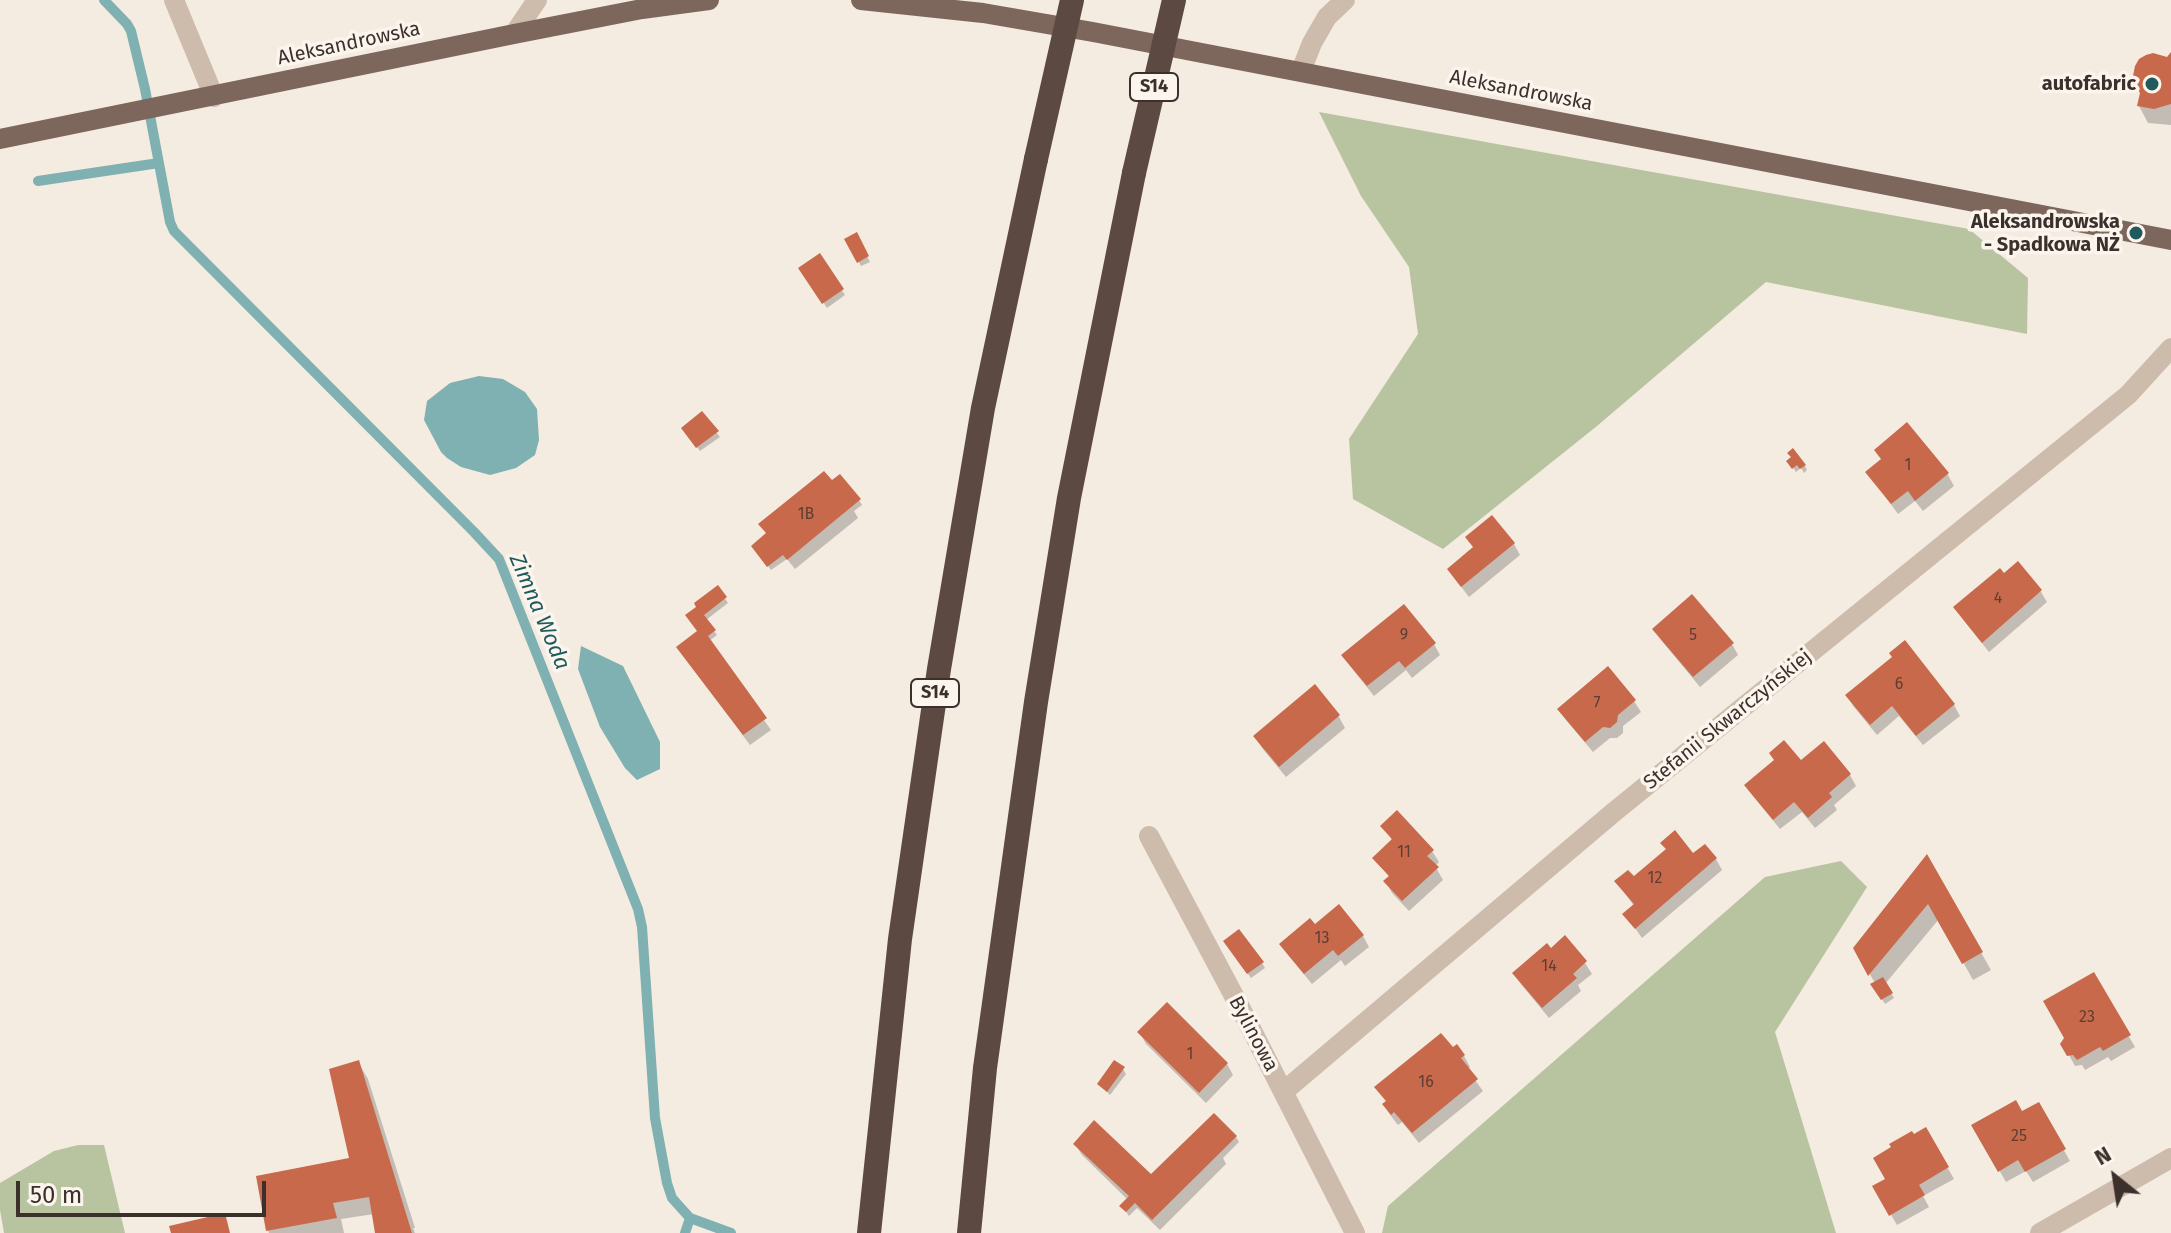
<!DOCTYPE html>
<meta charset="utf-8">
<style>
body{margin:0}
#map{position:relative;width:2171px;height:1233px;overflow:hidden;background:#f4ebe1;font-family:"Fira Sans",sans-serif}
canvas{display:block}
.north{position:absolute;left:2075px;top:1137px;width:80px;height:80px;-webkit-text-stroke:6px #fbf5ee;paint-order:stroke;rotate:330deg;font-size:22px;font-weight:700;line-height:32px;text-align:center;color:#3b302b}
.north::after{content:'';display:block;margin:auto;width:28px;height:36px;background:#3b302b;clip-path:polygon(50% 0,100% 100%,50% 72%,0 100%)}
.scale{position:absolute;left:16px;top:1181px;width:250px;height:36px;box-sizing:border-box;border:4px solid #3b302b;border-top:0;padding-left:10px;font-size:24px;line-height:28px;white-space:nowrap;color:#3b302b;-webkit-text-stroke:6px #fbf5ee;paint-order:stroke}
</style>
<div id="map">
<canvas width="2171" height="1233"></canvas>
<div class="north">N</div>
<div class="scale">50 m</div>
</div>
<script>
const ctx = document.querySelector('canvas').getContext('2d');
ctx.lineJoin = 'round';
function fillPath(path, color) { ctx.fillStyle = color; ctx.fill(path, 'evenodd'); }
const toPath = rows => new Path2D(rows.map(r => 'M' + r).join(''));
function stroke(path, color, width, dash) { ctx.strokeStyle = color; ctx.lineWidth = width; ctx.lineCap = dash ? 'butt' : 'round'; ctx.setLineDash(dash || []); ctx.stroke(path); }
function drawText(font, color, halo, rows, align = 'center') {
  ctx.font = font + ' "Fira Sans",sans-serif'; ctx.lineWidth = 7; ctx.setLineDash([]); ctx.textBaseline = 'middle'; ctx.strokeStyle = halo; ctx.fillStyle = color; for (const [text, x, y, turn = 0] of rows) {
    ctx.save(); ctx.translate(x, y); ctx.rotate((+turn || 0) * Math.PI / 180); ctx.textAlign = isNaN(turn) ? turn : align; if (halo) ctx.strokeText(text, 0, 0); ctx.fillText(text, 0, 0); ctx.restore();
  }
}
fillPath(toPath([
 [1319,112,1969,229,2028,278,2027,334,1766,282,1597,426,1443,549,1353,499,1349,439,1418,334,1409,267,1361,196],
 [1841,861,1867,887,1775,1032,1836,1233,1382,1233,1388,1206,1765,877],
 [78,1145,104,1145,125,1233,4,1233,0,1210,0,1183,54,1151]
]), '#b8c4a0');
fillPath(toPath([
 [479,376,503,379,525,392,537,409,539,440,535,455,516,468,490,475,461,467,447,458,441,452,424,420,427,401,450,383],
 [581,646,623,666,660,742,660,769,637,780,625,768,600,727,578,669]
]), '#7fb0b2');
fillPath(toPath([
 [2171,56,2171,125,2148,123,2139,106],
 [856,235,870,262,861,266,847,240],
 [819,256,845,295,827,308,801,269],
 [702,414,720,437,700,451,686,433],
 [1907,425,1948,475,1954,486,1923,511,1915,501,1898,514,1868,473,1882,461],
 [1789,461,1805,466,1807,470,1804,473,1801,468,1796,472],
 [832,483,859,500,862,505,854,511,858,518,795,569,787,559,771,570,757,551,767,535,761,524],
 [1492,518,1514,544,1520,555,1469,597,1456,580],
 [2018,564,2041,592,2047,602,1989,652,1962,618,1955,607],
 [718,588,728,603,706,620,717,635,709,641,771,730,750,745,691,666,699,632,691,620],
 [1655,629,1732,644,1738,655,1700,687,1661,640],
 [1434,644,1440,655,1412,678,1406,670,1374,696,1350,666,1343,655],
 [1315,687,1339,717,1345,728,1286,777,1262,748,1255,737],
 [1847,696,1954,705,1960,716,1923,745,1899,716,1877,735,1854,707],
 [1634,701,1641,712,1623,726,1623,733,1617,738,1610,738,1593,752,1566,720,1560,709],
 [1823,743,1850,775,1856,786,1834,805,1837,810,1815,828,1802,812,1780,829,1753,796,1746,785,1801,763],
 [1383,826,1432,851,1439,862,1435,866,1443,880,1409,911,1392,893,1386,882,1390,878,1375,858,1393,842],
 [1693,856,1716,859,1722,870,1642,938,1625,914,1634,906,1616,881,1634,879],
 [1927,858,1991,970,1973,980,1939,919,1885,984,1894,998,1885,1004,1873,984,1875,983,1855,949],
 [1315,927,1363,936,1369,947,1345,966,1341,960,1312,984,1288,955,1281,944],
 [1565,938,1585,963,1592,974,1578,985,1581,991,1549,1018,1521,984,1514,973,1550,950],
 [1228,947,1262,963,1265,968,1251,978],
 [2093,975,2135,1047,2111,1061,2108,1057,2085,1070,2082,1065,2075,1066,2069,1055],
 [1140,1033,1227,1064,1233,1075,1206,1103,1146,1044],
 [1456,1047,1464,1056,1470,1067,1467,1069,1483,1091,1419,1143,1402,1122,1398,1125,1391,1116,1384,1105,1387,1103,1377,1087],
 [358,1062,368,1079,415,1228,413,1228,415,1233,378,1233,374,1214,341,1219,344,1233,269,1233,268,1230,351,1159],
 [1123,1069,1126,1074,1110,1095,1099,1084],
 [2038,1104,2070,1161,2033,1182,2026,1171,2006,1182,1974,1126,2021,1114],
 [1926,1130,1954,1179,1923,1196,1929,1207,1897,1225,1875,1187,1887,1180,1913,1137],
 [1236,1137,1239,1142,1223,1158,1226,1164,1160,1230,1137,1208,1129,1216,1122,1206,1128,1200,1082,1155,1075,1144,1152,1176]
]), '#0003');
stroke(toPath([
 [104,0,127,24,131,31,145,89,170,222,174,231,474,532,499,559,638,909,642,927,655,1118,667,1183,672,1198,690,1218,731,1233],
 [38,181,159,163],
 [685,1233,690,1218]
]), '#7fb0b2', 10);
fillPath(toPath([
 [2171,52,2171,104,2154,109,2137,106,2140,93,2132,81,2135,66,2139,59,2146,55,2153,53,2167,57],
 [857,232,869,256,857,263,844,239],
 [820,253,844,289,822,304,798,268],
 [702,411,719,431,696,448,681,428],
 [1907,422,1949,473,1915,501,1908,491,1891,504,1865,472,1881,459,1874,450],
 [1793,448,1806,465,1800,469,1797,465,1792,469,1786,461,1791,457,1787,453],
 [824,471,832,480,840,474,861,499,787,560,783,555,767,567,751,546,766,533,758,524],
 [1492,515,1515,543,1461,587,1447,569,1473,547,1465,537],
 [2018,561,2042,590,1982,643,1953,607,2000,568,2004,573],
 [718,585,727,597,704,615,716,630,708,636,767,718,743,735,676,647,697,631,685,615,696,607,694,603],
 [1692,594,1734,643,1693,677,1652,629],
 [1404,604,1436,643,1405,668,1399,661,1367,686,1341,655],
 [1905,640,1955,704,1916,736,1892,706,1870,725,1845,695,1892,657,1889,653],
 [1608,666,1636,700,1618,715,1617,722,1610,728,1603,727,1585,742,1557,709],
 [1315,684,1340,715,1279,767,1253,736],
 [1784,740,1801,760,1824,741,1851,774,1829,793,1832,797,1808,818,1794,802,1773,820,1744,785,1774,760,1769,753],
 [1397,810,1434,850,1427,856,1439,867,1402,901,1383,881,1389,876,1372,858,1392,839,1380,826],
 [1675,830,1693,853,1705,844,1717,858,1635,929,1622,914,1634,904,1614,881,1628,870,1634,876,1666,849,1660,843],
 [1927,854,1983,952,1962,964,1928,904,1868,976,1853,948],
 [1339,904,1364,935,1338,956,1333,950,1304,974,1279,944,1310,918,1315,924],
 [1239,929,1264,962,1247,974,1223,941],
 [1565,935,1587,961,1573,974,1577,978,1542,1008,1512,973,1547,943,1551,948],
 [2094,972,2131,1035,2103,1051,2100,1047,2077,1060,2073,1055,2067,1056,2060,1044,2064,1038,2043,1001],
 [1883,977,1893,993,1881,1000,1870,984],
 [1167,1002,1228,1063,1199,1093,1137,1032],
 [1441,1033,1453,1047,1457,1044,1465,1055,1461,1058,1478,1079,1412,1133,1394,1112,1391,1115,1382,1104,1386,1101,1374,1087],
 [359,1060,412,1233,375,1233,369,1197,333,1203,337,1218,266,1231,256,1176,349,1158,329,1069],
 [1114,1060,1125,1067,1107,1092,1097,1084],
 [2016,1100,2022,1111,2039,1102,2066,1149,2025,1172,2018,1160,1998,1172,1971,1125],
 [1214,1113,1237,1136,1152,1220,1135,1203,1126,1212,1119,1206,1129,1196,1073,1144,1094,1120,1151,1174],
 [1926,1127,1949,1167,1919,1185,1925,1195,1889,1216,1872,1186,1885,1179,1873,1158,1891,1147,1889,1144,1912,1131,1914,1134],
 [225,1213,230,1233,171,1233,169,1226]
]), '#c8694b');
stroke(toPath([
 [174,0,214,97],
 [514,34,537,0],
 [1301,71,1312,43,1327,17,1345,0],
 [1149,836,1242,1011,1355,1233],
 [1283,1092,1614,812,2128,395,2171,348],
 [2040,1233,2171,1158]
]), '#cdbbac', 20);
stroke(toPath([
 [861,0,983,13,1093,32,2171,240],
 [0,139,514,34,642,9,709,0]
]), '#7d675c', 20);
stroke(toPath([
 [869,1233,900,939,939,669,983,408,1036,159],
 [969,1233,985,1068,1036,702,1069,498,1134,173]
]), '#5c4a42', 24);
stroke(toPath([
 [1036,159,1072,0],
 [1134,173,1174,0]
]), '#5c4a42', 24);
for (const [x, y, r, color] of [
 [2152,84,8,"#1f5a5e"],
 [2136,233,8,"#1f5a5e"]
]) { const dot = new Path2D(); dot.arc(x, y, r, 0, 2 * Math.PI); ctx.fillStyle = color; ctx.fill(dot); stroke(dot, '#fbf5ee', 3); }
drawText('16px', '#5e3e33', null, [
 ["1",1908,466],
 ["1B",806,515],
 ["4",1998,599],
 ["9",1404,636],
 ["5",1693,636],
 ["6",1899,685],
 ["7",1597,704],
 ["11",1404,853],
 ["12",1655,879],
 ["13",1322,939],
 ["14",1549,967],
 ["23",2087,1018],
 ["1",1190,1055],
 ["16",1426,1083],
 ["25",2019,1137]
]);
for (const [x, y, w] of [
 [1154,87,48],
 [935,693,48]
]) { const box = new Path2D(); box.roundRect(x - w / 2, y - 14, w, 28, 6); ctx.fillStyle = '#fbf5ee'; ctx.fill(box); stroke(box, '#3b302b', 2); }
drawText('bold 18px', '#3b302b', null, [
 ["S14",1154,87],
 ["S14",935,693]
]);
drawText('20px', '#3b302b', '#fbf5ee', [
 ["Aleksandrowska",349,44,-12],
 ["Aleksandrowska",1521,91,11],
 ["Stefanii Skwarczyńskiej",1728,720,-39],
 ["Bylinowa",1253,1034,62]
]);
drawText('bold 20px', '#3b302b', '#fbf5ee', [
 ["autofabric",2136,84],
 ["Aleksandrowska",2120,222],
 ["- Spadkowa NŻ",2120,245]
], 'right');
drawText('italic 22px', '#1f5a5e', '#fbf5ee', [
 ["Zimna Woda",539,612,67]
]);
</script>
